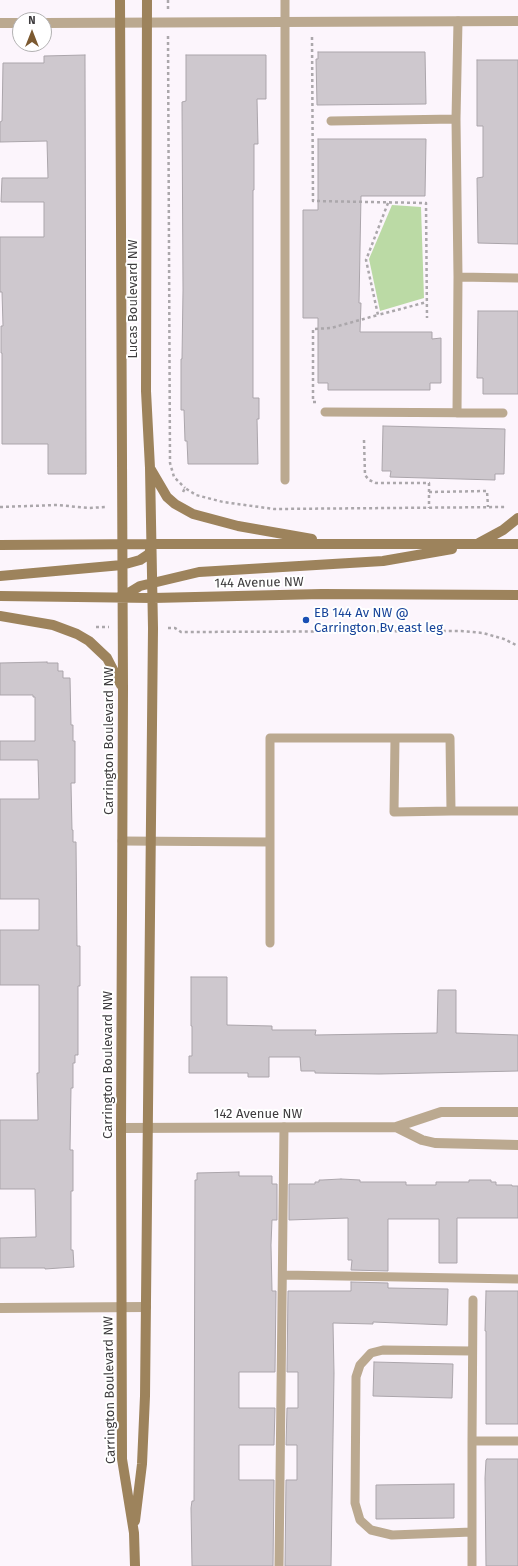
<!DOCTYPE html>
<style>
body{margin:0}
#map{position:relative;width:518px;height:1566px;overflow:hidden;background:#fcf5fc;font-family:"Fira Sans",sans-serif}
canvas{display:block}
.north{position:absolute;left:12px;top:12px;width:40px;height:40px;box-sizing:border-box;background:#fff;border:1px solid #b2b1b2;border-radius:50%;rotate:0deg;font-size:11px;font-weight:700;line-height:16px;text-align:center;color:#3e3c3e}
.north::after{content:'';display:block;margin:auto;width:14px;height:18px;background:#7b5930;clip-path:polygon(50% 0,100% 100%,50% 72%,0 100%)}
</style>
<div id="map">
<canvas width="518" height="1566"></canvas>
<div class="north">N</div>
</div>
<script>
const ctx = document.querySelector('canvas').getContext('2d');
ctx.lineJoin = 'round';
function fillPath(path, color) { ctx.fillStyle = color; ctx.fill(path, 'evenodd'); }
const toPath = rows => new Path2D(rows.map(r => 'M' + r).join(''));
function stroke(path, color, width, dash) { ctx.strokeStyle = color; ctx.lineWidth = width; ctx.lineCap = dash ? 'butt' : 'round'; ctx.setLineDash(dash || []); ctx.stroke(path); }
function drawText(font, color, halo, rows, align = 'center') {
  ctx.font = font + ' "Fira Sans",sans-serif'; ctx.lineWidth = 4; ctx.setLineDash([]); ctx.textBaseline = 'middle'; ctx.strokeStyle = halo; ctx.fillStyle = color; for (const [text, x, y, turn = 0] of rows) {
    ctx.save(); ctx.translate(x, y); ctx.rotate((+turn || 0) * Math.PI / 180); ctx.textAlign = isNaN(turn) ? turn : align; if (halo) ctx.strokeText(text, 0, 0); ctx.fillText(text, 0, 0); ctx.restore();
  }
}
fillPath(toPath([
 [392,205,421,207,424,298,380,311,369,259]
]), '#bbdaa5');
const building = toPath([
 [318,52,425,52,426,104,317,105,316,59,318,59,318,52],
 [85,55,86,474,48,474,48,444,2,444,2,353,1,353,1,326,3,326,2,292,0,292,0,237,44,237,44,202,1,202,2,178,48,178,47,141,0,142,0,122,2,121,3,63,44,63,44,56,85,55],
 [186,55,266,55,266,99,257,99,258,144,254,144,254,190,253,190,253,398,259,398,259,419,257,419,258,464,188,464,187,441,185,441,184,410,181,410,181,359,182,359,183,290,182,102,186,101,186,55],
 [477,60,518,60,518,244,478,243,477,178,483,177,483,126,477,126,477,60],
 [318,139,426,139,425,196,361,196,359,303,361,303,360,332,432,332,432,339,441,338,441,383,430,383,430,390,328,390,328,383,318,383,318,318,303,318,303,210,318,210,318,139],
 [478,311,518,311,518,394,483,394,483,378,477,378,478,311],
 [383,426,505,429,504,474,495,474,495,480,390,477,391,471,382,471,383,426],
 [47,662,47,663,58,663,58,671,63,671,63,678,70,678,71,725,73,725,73,741,75,741,75,783,71,783,72,830,73,830,73,842,76,842,77,946,80,946,80,986,78,986,78,1055,75,1055,75,1063,73,1063,73,1088,71,1088,70,1150,73,1150,73,1191,71,1191,71,1250,73,1250,74,1267,45,1269,45,1268,0,1268,0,1238,36,1237,35,1189,0,1189,0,1120,38,1120,37,1073,39,1073,39,985,0,985,0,930,39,930,39,899,0,899,0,799,39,799,38,760,0,760,0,741,35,741,35,697,33,697,33,695,0,695,0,663,47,662],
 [191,977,227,977,227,1025,272,1026,272,1030,316,1030,315,1035,437,1033,438,990,456,990,456,1033,518,1035,518,1071,379,1074,315,1073,315,1071,301,1071,300,1057,269,1057,269,1077,248,1077,248,1073,189,1073,189,1056,192,1056,192,1026,191,1026,191,977],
 [239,1172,239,1176,272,1176,272,1184,277,1184,277,1220,272,1220,271,1245,272,1291,276,1291,275,1372,239,1372,239,1408,275,1408,274,1445,239,1445,239,1480,274,1480,273,1566,192,1566,191,1508,192,1501,194,1501,195,1180,197,1180,197,1173,239,1172],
 [341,1179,360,1180,360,1182,406,1182,406,1185,436,1185,436,1182,469,1182,469,1180,491,1180,491,1182,496,1182,496,1185,512,1185,512,1186,518,1186,518,1218,457,1218,457,1263,439,1263,439,1219,388,1219,388,1271,351,1270,352,1260,348,1260,348,1218,289,1220,289,1184,315,1184,315,1182,319,1182,319,1180,322,1180,341,1179],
 [351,1282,388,1283,388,1288,448,1289,447,1325,373,1322,373,1324,333,1323,334,1373,331,1566,285,1566,286,1480,297,1480,297,1445,286,1445,287,1408,298,1408,298,1372,287,1372,288,1291,351,1291,351,1282],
 [486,1291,518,1291,518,1424,486,1424,486,1331,485,1331,486,1291],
 [374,1362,453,1364,452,1398,373,1396,374,1362],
 [487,1459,518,1459,518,1566,486,1566,485,1478,486,1460,487,1459],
 [454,1484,454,1518,376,1519,376,1485,454,1484]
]);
fillPath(building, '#cec8ce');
stroke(building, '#aba5ab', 1);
stroke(toPath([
 [168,0,168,9],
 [168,36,170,463,174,477,185,488],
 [312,37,313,201,426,203,427,318],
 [388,203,366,260,378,315,427,302],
 [316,402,313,402,313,329,331,328,378,315],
 [364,440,365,475,369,480,376,483,429,483,429,508],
 [183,492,185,488,196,495,223,502,274,509,506,507],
 [429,492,487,491,488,507],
 [0,507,57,505,89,508,107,507],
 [96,627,109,627],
 [168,628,175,628,181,632,461,631,483,633,504,639,518,646]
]), '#aba7ab', 2.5, [3, 3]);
stroke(toPath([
 [285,0,285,480],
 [458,21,456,119,458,277,518,278],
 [331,121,456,119],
 [325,412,503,413],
 [457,413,458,277],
 [395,738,394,812,451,811],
 [122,841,270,842,270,738,450,738,451,811,518,811],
 [270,842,270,943],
 [283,1275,518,1279],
 [473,1300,472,1441,518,1441],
 [472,1351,383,1350,371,1353,360,1365,356,1377,355,1503,360,1520,371,1530,392,1535,472,1532,472,1441],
 [472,1532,472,1566],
 [279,1566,284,1127]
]), '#bba990', 9);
stroke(toPath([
 [0,23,20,23],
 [44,23,518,21],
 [396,1127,422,1140,435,1143,518,1145],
 [121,1128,396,1127,441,1112,518,1112],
 [0,1308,146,1307]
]), '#bba990', 10);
stroke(toPath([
 [120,0,123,688,121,1128,122,1459,134,1533,135,1566],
 [150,468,167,497,175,504,193,514,238,526,312,539],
 [479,543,503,530,518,518],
 [0,545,151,544,518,544],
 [0,576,122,565,140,560,149,554,151,547],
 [0,596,153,598,322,594,518,595],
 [122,597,140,586,199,572,383,561,452,549],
 [0,616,53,625,77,634,89,641,107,658,121,685],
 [135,1521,142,1464,145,1396,153,628,150,468,146,391,147,0]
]), '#9d835c', 10);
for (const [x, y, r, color] of [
 [306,620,4,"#1a4fb4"]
]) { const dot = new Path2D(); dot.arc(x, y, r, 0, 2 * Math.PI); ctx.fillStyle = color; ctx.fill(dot); stroke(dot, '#fff', 1.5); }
drawText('13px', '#3e3c3e', '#fff', [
 ["Lucas Boulevard NW",133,299,-90],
 ["144 Avenue NW",259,583,-1],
 ["Carrington Boulevard NW",109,741,-90],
 ["Carrington Boulevard NW",108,1065,-90],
 ["142 Avenue NW",258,1114],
 ["Carrington Boulevard NW",110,1390,-91]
]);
drawText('13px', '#164399', '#fff', [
 ["EB 144 Av NW @",314,613],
 ["Carrington Bv east leg",314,628]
], 'left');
</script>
